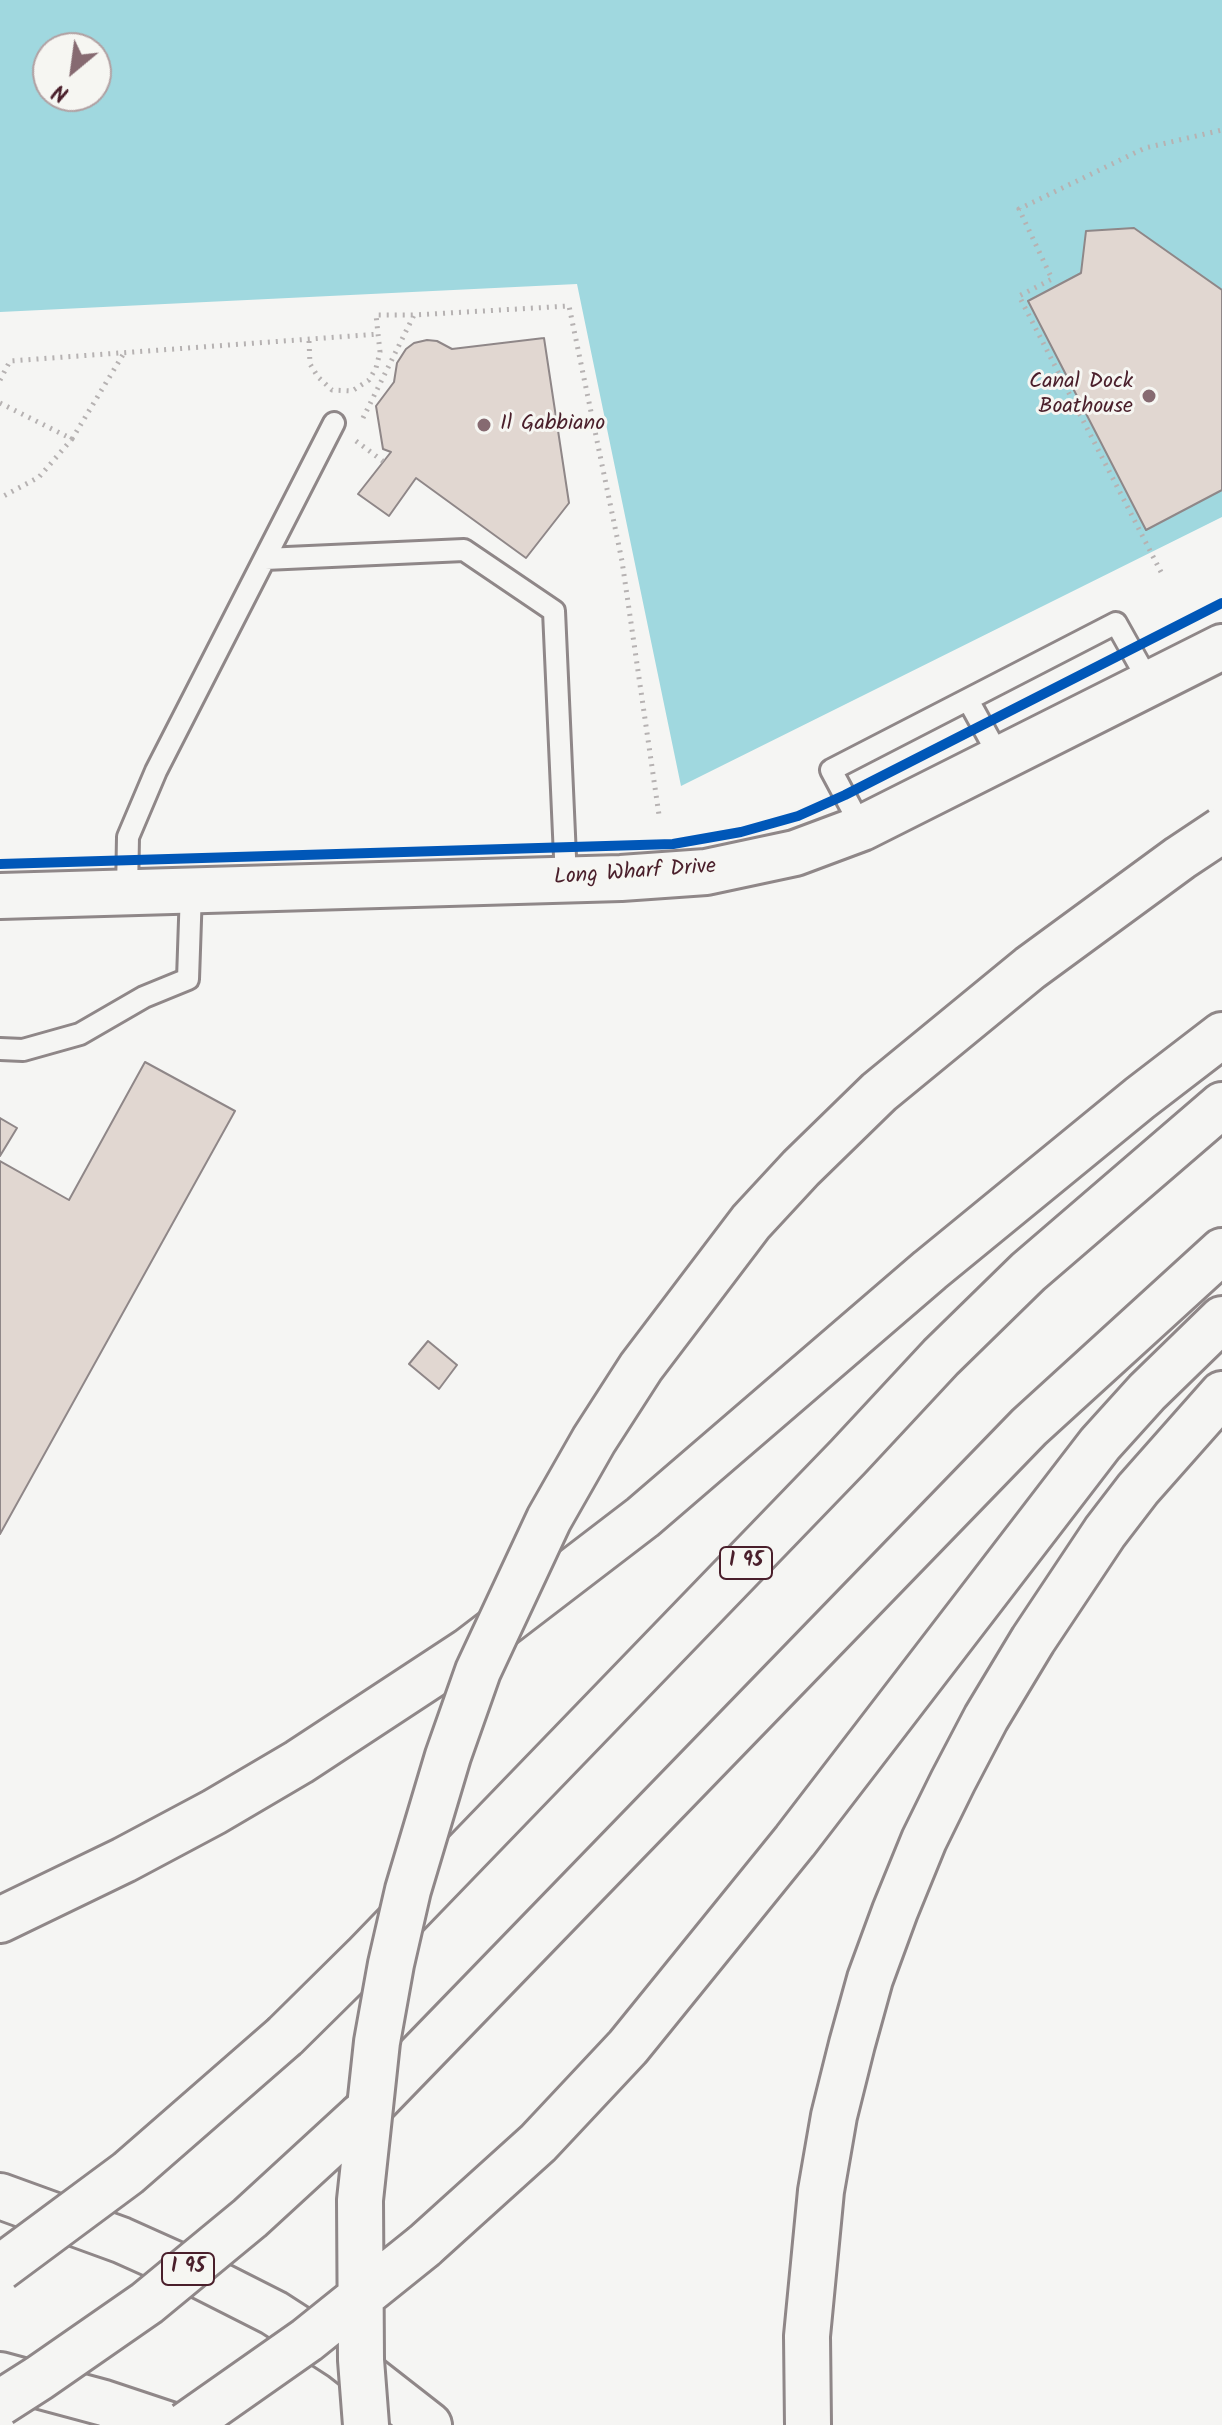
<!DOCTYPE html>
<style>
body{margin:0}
#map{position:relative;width:1222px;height:2425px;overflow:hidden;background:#f5f5f3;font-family:Kalam,sans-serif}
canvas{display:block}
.north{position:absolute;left:32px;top:32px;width:80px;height:80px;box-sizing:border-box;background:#f6f6f2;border:2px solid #b1a0a2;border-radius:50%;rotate:209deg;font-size:22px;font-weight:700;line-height:32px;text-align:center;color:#4a1f2b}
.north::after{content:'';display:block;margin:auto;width:28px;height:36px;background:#866a71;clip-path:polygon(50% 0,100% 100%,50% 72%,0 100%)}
</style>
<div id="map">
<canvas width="1222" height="2425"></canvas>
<div class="north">N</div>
</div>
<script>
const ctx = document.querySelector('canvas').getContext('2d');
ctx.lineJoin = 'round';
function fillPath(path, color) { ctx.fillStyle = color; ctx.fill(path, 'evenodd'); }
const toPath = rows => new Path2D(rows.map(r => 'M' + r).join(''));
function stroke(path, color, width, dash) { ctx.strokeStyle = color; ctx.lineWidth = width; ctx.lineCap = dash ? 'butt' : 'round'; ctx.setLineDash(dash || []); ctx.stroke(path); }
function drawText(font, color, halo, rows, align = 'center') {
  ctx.font = font + ' Kalam,sans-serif'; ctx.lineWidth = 6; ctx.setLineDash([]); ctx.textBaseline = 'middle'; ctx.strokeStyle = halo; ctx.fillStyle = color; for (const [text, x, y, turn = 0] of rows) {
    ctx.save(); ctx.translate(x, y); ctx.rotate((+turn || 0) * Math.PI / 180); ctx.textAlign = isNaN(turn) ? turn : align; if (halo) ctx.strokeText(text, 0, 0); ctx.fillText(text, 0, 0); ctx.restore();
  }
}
fillPath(toPath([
 [0,0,1222,0,1222,517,681,786,577,284,0,312],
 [48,48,96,48,96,96,48,96]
]), '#a0d8df');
const building = toPath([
 [1134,228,1222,290,1222,490,1146,530,1028,301,1081,273,1086,231,1134,228],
 [544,338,569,503,526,558,416,478,389,516,358,494,391,452,383,449,376,406,394,382,397,363,406,349,414,343,427,340,437,341,452,349,544,338],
 [145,1062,235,1111,0,1534,0,1161,69,1200,145,1062],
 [0,1118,17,1128,0,1156,0,1118],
 [428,1341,457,1365,439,1389,409,1364,428,1341]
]);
fillPath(building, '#e1d7d1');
stroke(building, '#8f8788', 2);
const lane = toPath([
 [265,559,464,550,554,611,566,879],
 [968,700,1000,758],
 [862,828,831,770,1116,623,1149,682],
 [127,892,128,837,156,771,334,423],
 [0,1049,23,1050,80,1034,144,997,188,979,191,891]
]);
const secondary = toPath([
 [0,896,621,878,706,872,795,853,862,828,1222,647]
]);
const highway = toPath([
 [0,1920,124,1860,214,1812,299,1762,468,1651,643,1517,930,1270,1140,1098,1222,1035],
 [285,2036,365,1957,848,1457,941,1357,1028,1272,1222,1105],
 [361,2116,1029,1427,1222,1251],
 [0,2196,121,2240,199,2275,274,2313,342,2357,429,2425],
 [424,2246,538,2143,628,2047,795,1841,1100,1444,1147,1392,1222,1319],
 [0,2375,104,2403,170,2425],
 [808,2425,807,2336,821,2191,834,2116,852,2044,870,1979,895,1911,924,1840,953,1781,986,1718,1033,1640,1105,1532,1138,1489,1222,1394]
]);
stroke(lane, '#8f8788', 26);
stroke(secondary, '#8f8788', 50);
stroke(highway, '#8f8788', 50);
stroke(toPath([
 [309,341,310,364,318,377,332,390,352,391,369,380,376,368,380,352,376,315,414,315],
 [0,380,10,361,379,334],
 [0,403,72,439,39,477,0,498],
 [363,418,414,315,569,306,622,561,659,815],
 [72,439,124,353],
 [356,441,384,462],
 [1161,572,1019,296,1052,279,1019,209,1145,148,1222,130]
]), '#b6b2b2', 5, [2, 6]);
stroke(lane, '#f5f5f3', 20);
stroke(secondary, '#f5f5f3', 44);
stroke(highway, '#f5f5f3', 44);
const highwayBridge = toPath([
 [0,2268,128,2173,285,2036],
 [0,2403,39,2378,147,2303,250,2218,361,2116],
 [186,2425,307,2340,424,2246],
 [366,2425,361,2360,360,2200,377,2042,391,1964,408,1890,448,1756,478,1671,549,1519,594,1440,641,1367,751,1222,801,1168,879,1092,1030,968,1180,858,1222,830]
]);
stroke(highwayBridge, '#8f8788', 50, []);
stroke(highwayBridge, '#f5f5f3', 44);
stroke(toPath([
 [0,864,673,844,741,832,798,816,845,795,1222,603]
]), '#0057b8', 10);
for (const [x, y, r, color] of [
 [1149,396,8,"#866a71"],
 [484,425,8,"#866a71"]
]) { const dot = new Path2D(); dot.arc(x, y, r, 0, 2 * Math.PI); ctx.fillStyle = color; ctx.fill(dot); stroke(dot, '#f6f6f2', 3); }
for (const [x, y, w] of [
 [746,1563,52],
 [188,2269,52]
]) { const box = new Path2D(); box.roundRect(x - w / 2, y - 16, w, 32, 6); ctx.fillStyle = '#f6f6f2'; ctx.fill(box); stroke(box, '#4a1f2b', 2); }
drawText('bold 20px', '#4a1f2b', null, [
 ["I 95",746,1563],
 ["I 95",188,2269]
]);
drawText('22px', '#4a1f2b', '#f6f6f2', [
 ["Canal Dock",1133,383],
 ["Boathouse",1133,408],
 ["Il Gabbiano",500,425,"left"]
], 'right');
drawText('22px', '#4a1f2b', '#f6f6f2', [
 ["Long Wharf Drive",635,874,-4]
]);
</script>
